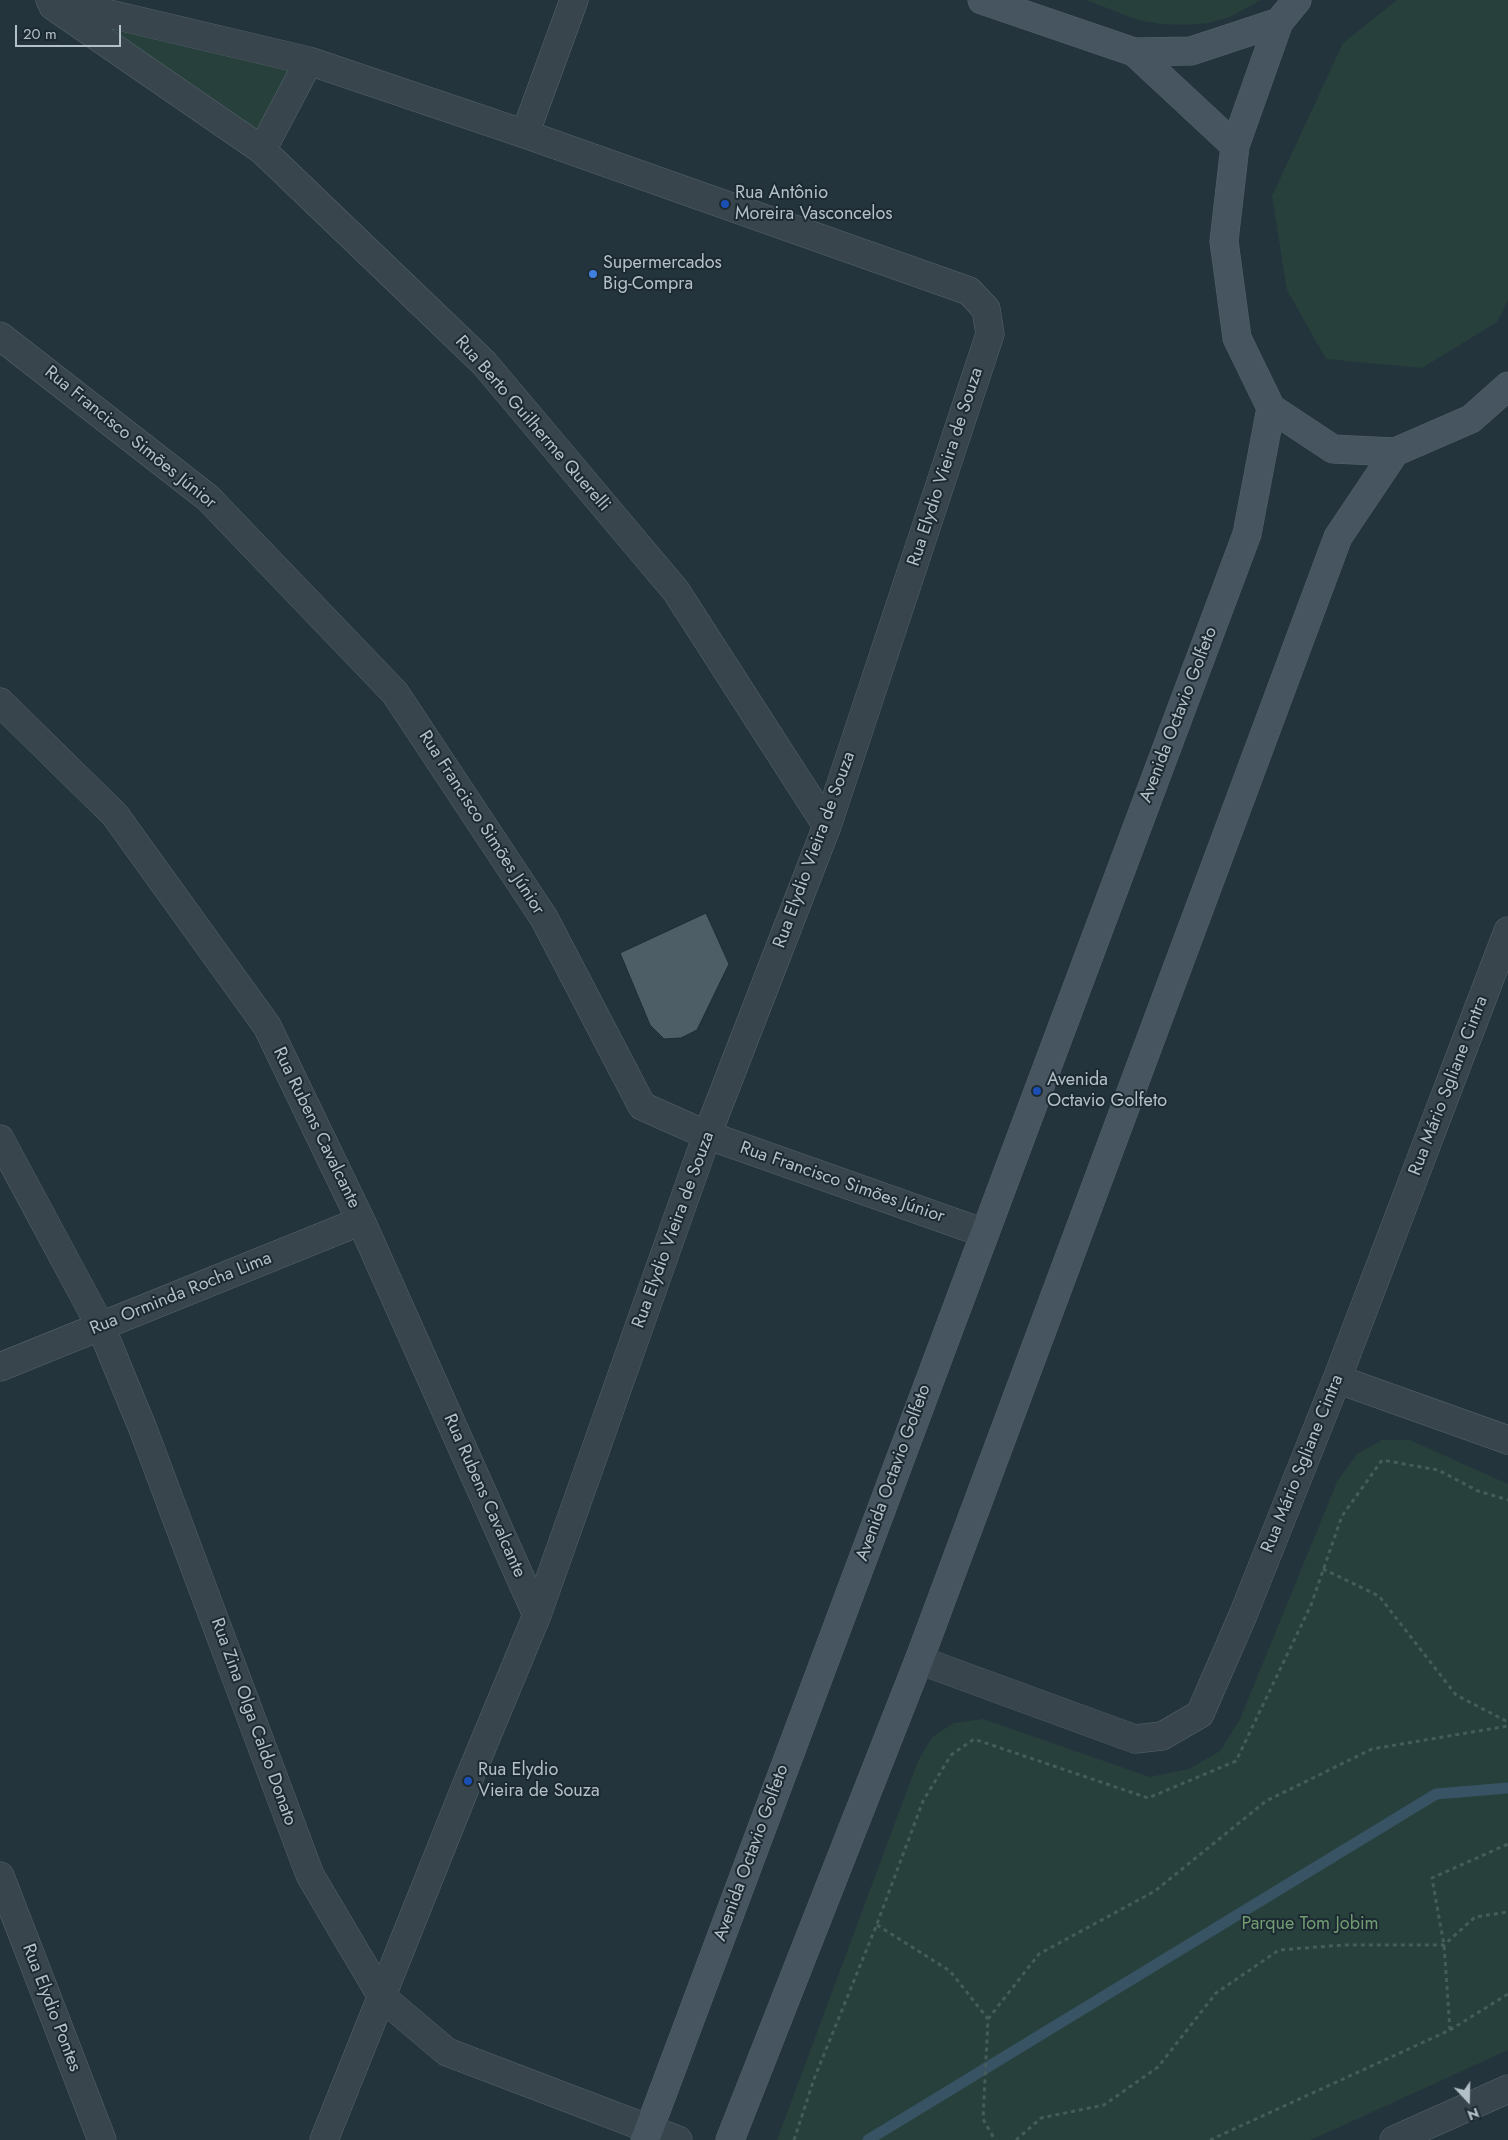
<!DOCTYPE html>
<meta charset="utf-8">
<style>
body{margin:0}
#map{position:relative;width:1508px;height:2140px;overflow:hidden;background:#24343d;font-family:Jost,sans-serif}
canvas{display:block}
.north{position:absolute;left:1443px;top:2075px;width:50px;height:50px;-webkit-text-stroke:4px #1d2a32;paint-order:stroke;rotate:159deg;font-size:14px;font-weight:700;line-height:20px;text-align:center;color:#b4c0c8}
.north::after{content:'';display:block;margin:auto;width:18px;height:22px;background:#b4c0c8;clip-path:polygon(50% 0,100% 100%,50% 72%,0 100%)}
.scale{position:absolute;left:15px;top:25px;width:106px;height:22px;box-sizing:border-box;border:2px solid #b4c0c8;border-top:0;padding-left:6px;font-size:15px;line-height:18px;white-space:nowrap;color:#b4c0c8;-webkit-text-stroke:4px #1d2a32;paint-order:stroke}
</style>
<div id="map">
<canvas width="1508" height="2140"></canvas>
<div class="north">N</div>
<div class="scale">20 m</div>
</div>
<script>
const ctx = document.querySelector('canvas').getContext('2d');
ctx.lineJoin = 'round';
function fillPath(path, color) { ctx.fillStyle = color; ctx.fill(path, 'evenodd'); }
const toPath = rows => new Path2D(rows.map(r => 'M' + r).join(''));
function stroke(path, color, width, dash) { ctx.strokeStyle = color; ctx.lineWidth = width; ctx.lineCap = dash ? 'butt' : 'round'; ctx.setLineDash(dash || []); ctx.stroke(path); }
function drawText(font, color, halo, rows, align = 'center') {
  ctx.font = font + ' Jost,sans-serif'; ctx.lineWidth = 4; ctx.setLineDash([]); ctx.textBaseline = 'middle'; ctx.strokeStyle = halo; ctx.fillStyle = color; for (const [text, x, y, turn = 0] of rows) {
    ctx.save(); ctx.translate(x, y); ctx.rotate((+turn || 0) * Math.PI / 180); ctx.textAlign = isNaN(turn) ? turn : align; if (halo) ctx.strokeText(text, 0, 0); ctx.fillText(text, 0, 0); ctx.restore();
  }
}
fillPath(toPath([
 [1086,0,1261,0,1230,17,1208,23,1184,25,1161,24,1138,20],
 [1397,0,1508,0,1508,300,1497,322,1422,368,1326,359,1287,290,1272,196,1343,43],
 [62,7,298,66,259,143],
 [1382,1440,1410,1440,1508,1484,1508,2050,1311,2140,777,2140,918,1761,932,1737,954,1723,983,1719,1150,1777,1189,1769,1220,1751,1240,1719,1337,1482,1357,1454]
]), '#27403c');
stroke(toPath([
 [868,2140,1436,1794,1508,1788]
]), '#385363', 11);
const building = toPath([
 [706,913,729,964,697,1030,681,1038,664,1039,650,1025,620,953,706,913]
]);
fillPath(building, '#4d5e67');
stroke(building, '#1f2c34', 1);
const street = toPath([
 [50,0,309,61,525,134,969,291,986,309,990,334,827,826,707,1135,537,1615,468,1781,324,2140],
 [53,6,262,150,484,363,676,591,827,826],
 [525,134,574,0],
 [262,150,309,61],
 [0,336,208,498,395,693,544,918,642,1106,707,1135,984,1233],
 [0,702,115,815,267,1026,361,1221,537,1615],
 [0,1139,101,1327,143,1429,310,1875,382,1997,447,2052,678,2140],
 [0,1367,361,1221],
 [1337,1379,1508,1440],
 [919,1660,1135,1739,1162,1736,1200,1714,1243,1615,1337,1379,1508,931],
 [0,1876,102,2140],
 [1394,2140,1508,2089]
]);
const secondary = toPath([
 [982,0,1134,52,1191,51,1279,22],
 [1297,0,1279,22,1235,146,1224,241,1237,338,1271,408,1333,449,1395,452,1471,419,1508,386],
 [1134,52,1235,146],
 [645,2140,1247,534,1271,408],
 [730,2140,919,1660,1338,537,1395,452]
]);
stroke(street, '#56636b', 29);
stroke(secondary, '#56636b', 29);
stroke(toPath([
 [1323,1569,1379,1596,1456,1695,1508,1722],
 [877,1925,950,1971,988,2019,983,2119,995,2140],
 [988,2019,1039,1954,1155,1891,1266,1801,1372,1749,1508,1726],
 [1450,2030,1444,1945,1432,1878,1508,1844],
 [794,2140,814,2079,877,1924,923,1801,951,1755,974,1739,1148,1798,1236,1761,1311,1605,1342,1516,1382,1460,1438,1470,1478,1491,1508,1500],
 [1016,2140,1041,2118,1104,2105,1158,2067,1216,1993,1279,1950,1343,1945,1444,1945,1475,1917,1508,1912],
 [1210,2140,1450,2030,1508,1994]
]), '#465c59', 3, [4, 4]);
stroke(street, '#38454d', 28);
stroke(secondary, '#465560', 28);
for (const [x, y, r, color] of [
 [725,204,5,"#1a4fb4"],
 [593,274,5,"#3f7fe0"],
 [1037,1091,5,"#1a4fb4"],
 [468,1781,5,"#1a4fb4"]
]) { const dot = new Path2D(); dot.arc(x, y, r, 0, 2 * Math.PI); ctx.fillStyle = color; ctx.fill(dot); stroke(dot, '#1d2a32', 2); }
drawText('18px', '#b4c0c8', '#1d2a32', [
 ["Rua Antônio",735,194],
 ["Moreira Vasconcelos",735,215],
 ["Supermercados",603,264],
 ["Big-Compra",603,285],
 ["Avenida",1047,1081],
 ["Octavio Golfeto",1047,1102],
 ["Rua Elydio",478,1771],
 ["Vieira de Souza",478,1792]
], 'left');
drawText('18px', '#b4c0c8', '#1d2a32', [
 ["Rua Berto Guilherme Querelli",532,424,49],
 ["Rua Francisco Simões Júnior",130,438,39],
 ["Rua Elydio Vieira de Souza",946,467,-72],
 ["Avenida Octavio Golfeto",1179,715,-69],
 ["Rua Francisco Simões Júnior",481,823,57],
 ["Rua Elydio Vieira de Souza",815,850,-70],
 ["Rua Mário Sgliane Cintra",1449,1086,-69],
 ["Rua Rubens Cavalcante",316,1128,64],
 ["Rua Francisco Simões Júnior",842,1183,19],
 ["Rua Elydio Vieira de Souza",674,1230,-70],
 ["Rua Orminda Rocha Lima",181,1294,-22],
 ["Rua Mário Sgliane Cintra",1303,1464,-68],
 ["Avenida Octavio Golfeto",894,1473,-70],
 ["Rua Rubens Cavalcante",484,1496,66],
 ["Rua Zina Olga Caldo Donato",253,1722,70],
 ["Avenida Octavio Golfeto",752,1853,-70],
 ["Rua Elydio Pontes",51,2008,69]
]);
drawText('18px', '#729d73', '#1d2a32', [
 ["Parque Tom Jobim",1310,1925]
]);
</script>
